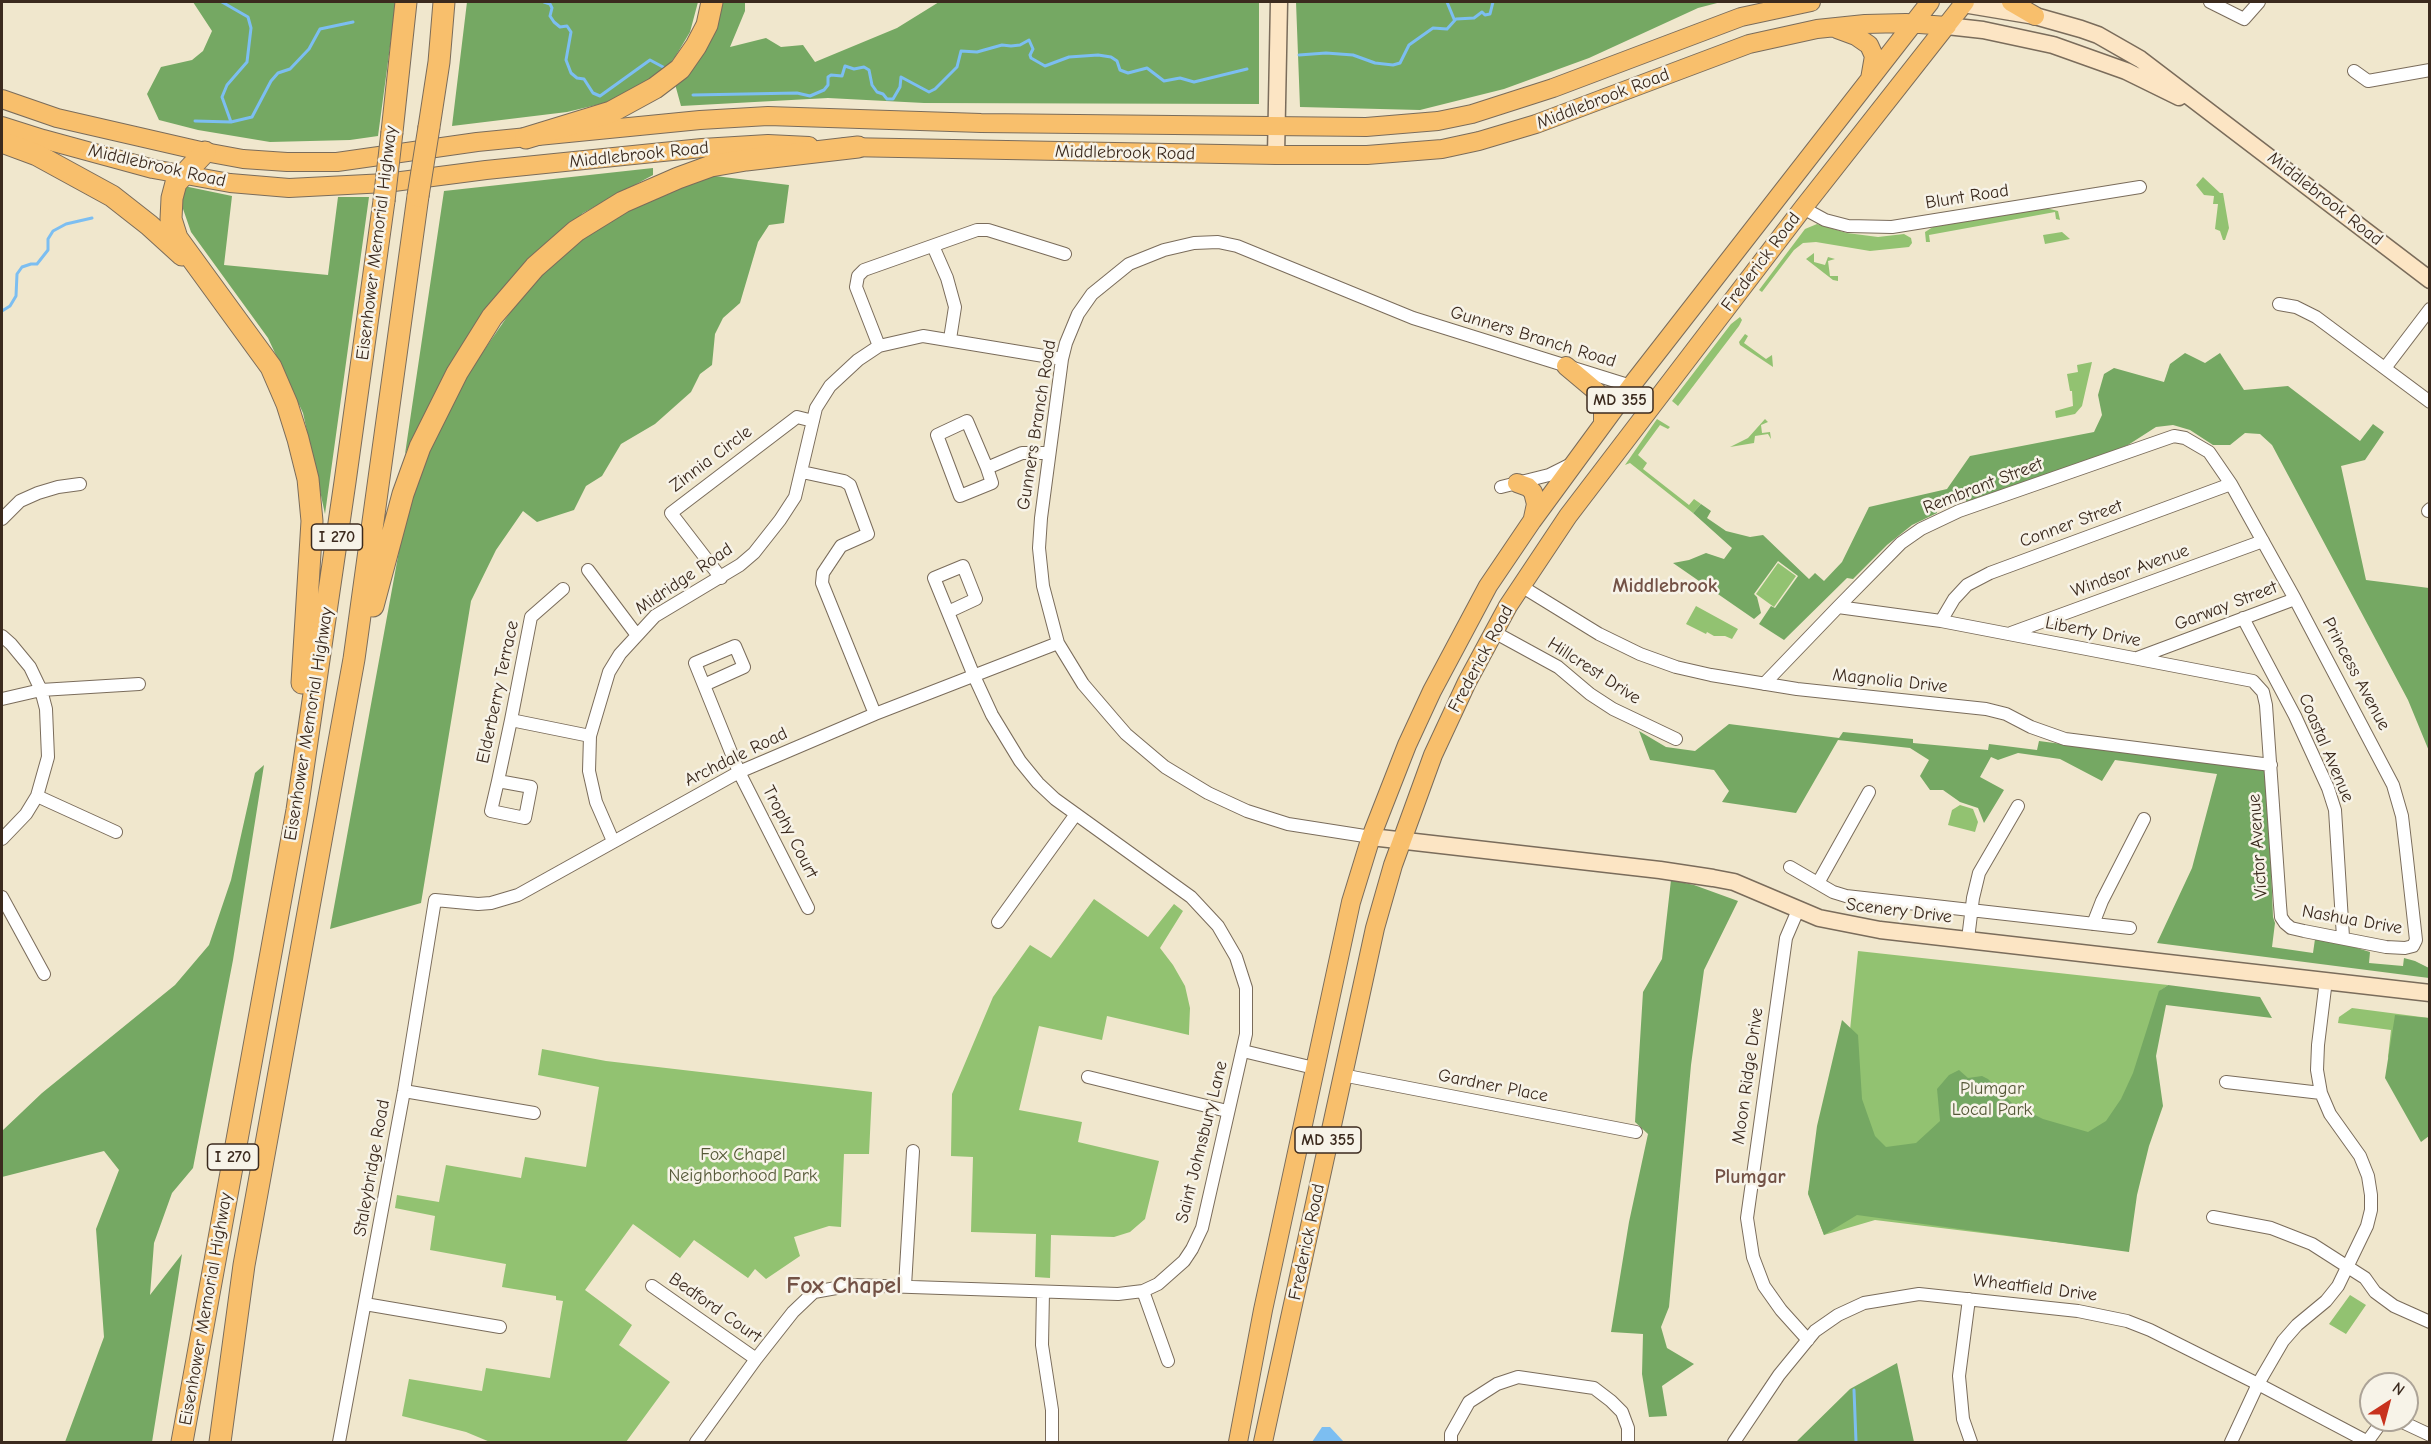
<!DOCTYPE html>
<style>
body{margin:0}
#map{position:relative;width:2431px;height:1444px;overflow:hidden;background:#f0e7cd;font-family:"Comic Neue",sans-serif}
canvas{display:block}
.frame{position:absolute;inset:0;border:3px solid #3b2a1e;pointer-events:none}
.north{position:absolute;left:2359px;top:1372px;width:60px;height:60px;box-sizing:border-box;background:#f7f3e8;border:2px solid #aca397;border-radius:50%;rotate:36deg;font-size:16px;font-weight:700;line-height:24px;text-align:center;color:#3b2a1e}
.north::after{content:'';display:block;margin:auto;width:21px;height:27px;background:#c8321e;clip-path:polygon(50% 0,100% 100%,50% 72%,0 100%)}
</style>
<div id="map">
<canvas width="2431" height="1444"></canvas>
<div class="frame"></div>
<div class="north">N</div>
</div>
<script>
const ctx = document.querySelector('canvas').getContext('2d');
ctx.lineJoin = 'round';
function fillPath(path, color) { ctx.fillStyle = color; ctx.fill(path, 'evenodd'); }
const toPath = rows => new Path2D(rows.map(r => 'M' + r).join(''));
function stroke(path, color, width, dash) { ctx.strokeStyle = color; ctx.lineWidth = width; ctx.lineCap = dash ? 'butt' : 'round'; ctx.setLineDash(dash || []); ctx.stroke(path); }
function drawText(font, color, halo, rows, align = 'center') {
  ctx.font = font + ' "Comic Neue",sans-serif'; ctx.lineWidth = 5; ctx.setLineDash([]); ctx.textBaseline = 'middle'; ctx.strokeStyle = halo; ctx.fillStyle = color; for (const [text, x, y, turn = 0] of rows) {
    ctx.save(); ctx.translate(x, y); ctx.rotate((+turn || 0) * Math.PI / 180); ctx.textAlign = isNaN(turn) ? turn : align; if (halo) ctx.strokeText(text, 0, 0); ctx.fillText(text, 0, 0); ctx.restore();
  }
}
fillPath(toPath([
 [2203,177,2220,193,2223,193,2229,228,2225,240,2223,240,2220,231,2215,229,2218,204,2213,204,2214,196,2204,195,2196,185],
 [2046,208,2058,211,2060,220,2056,219,2055,212,1929,235,1930,242,1926,242,1925,232,1933,227],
 [1817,224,1847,233,1878,237,1904,234,1911,238,1912,243,1909,247,1870,251,1816,242,1803,243,1794,250,1762,292,1759,290,1805,229],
 [2062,232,2070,239,2045,244,2043,235],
 [1814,253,1814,262,1825,265,1828,257,1835,259,1828,261,1830,276,1838,276,1838,281,1833,280,1806,259],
 [1740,317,1742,320,1739,326,1678,406,1672,401,1731,324],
 [1745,334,1748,336,1744,343,1766,359,1772,355,1773,367,1740,345,1739,342],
 [2092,362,2082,406,2075,414,2056,418,2055,411,2073,406,2072,391,2070,391,2067,374,2078,372,2077,365],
 [1657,419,1670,427,1668,429,1660,425,1638,455,1647,463,1643,469,1689,505,1694,499,1701,504,1693,513,1630,463,1625,465],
 [1765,419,1768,422,1761,425,1762,433,1770,432,1771,439,1768,434,1755,436,1754,443,1730,447,1748,438],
 [1778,563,1796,576,1774,607,1756,594],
 [1696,606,1738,629,1732,639,1725,636,1714,636,1707,632,1706,634,1686,624],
 [1960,805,1973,809,1978,822,1975,832,1948,825,1952,810],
 [1094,899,1148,937,1174,904,1183,911,1160,948,1173,965,1185,986,1190,1008,1189,1032,1189,1035,1107,1016,1102,1040,1039,1026,1019,1110,1082,1122,1078,1142,1159,1161,1145,1219,1130,1232,1114,1237,1051,1235,1050,1278,1035,1277,1036,1234,971,1232,973,1157,951,1156,952,1094,993,997,1030,945,1051,958],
 [1858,951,2168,985,2161,990,2122,1250,1875,1220,1824,1235,1808,1192,1840,1129],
 [2352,1008,2429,1018,2429,1113,2388,1057,2391,1030,2338,1023,2339,1017],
 [542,1049,606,1061,872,1092,869,1154,844,1154,841,1227,829,1226,794,1237,800,1256,766,1279,755,1269,748,1278,694,1240,680,1258,633,1224,585,1290,632,1325,619,1345,670,1382,626,1442,490,1442,466,1432,402,1416,409,1379,482,1391,486,1368,550,1378,563,1301,556,1300,556,1296,502,1287,506,1264,430,1250,435,1216,395,1208,397,1195,439,1202,446,1165,521,1178,525,1157,586,1167,599,1087,538,1075],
 [2350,1295,2366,1305,2346,1334,2329,1324]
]), '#92c271');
fillPath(toPath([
 [193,2,396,2,378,136,350,140,270,142,198,130,159,120,147,94,161,67,192,60,203,51,212,31],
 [467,2,698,2,690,32,675,57,661,74,617,100,567,112,452,126],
 [720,2,745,2,745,11,730,47,766,38,781,47,803,45,815,62,897,28,939,2,1259,2,1259,104,924,103,828,98,681,106,675,84,696,65,716,23],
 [1296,2,1721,2,1698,8,1589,58,1504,89,1420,110,1300,107],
 [653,168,653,175,583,213,510,280,446,371,405,454,444,191],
 [715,176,789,185,784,223,769,225,758,242,740,303,723,318,715,334,712,365,700,374,691,392,655,424,621,444,602,476,586,486,574,510,537,522,523,511,496,550,471,601,421,903,330,929,405,518,431,443,471,369,518,301,541,276,591,232,635,207,685,183],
 [184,186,232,196,224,265,328,275,338,197,369,197,325,514,303,413,268,338,191,232,182,206],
 [2185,353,2205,363,2220,353,2244,390,2288,386,2360,441,2373,424,2384,432,2365,460,2341,466,2366,580,2429,588,2429,751,2408,700,2272,445,2260,434,2245,433,2230,445,2213,445,2190,430,2173,425,2156,427,2128,445,2089,461,1967,503,1965,497,1935,507,1937,513,1912,525,1887,545,1853,579,1847,578,1784,640,1759,624,1771,606,1775,608,1798,576,1778,561,1754,594,1757,597,1761,613,1754,619,1673,563,1689,560,1706,553,1724,559,1732,548,1693,513,1701,504,1711,511,1707,518,1726,531,1750,537,1763,535,1809,579,1815,573,1824,581,1842,562,1869,507,1947,489,1970,456,2094,432,2102,415,2098,395,2104,374,2114,368,2164,382,2170,364],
 [1729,724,1839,738,1843,732,1913,739,1913,743,1988,750,1989,744,2037,750,2039,741,2267,771,2273,917,2275,923,2272,947,2313,953,2315,939,2341,943,2370,952,2369,963,2403,966,2404,958,2415,961,2429,968,2429,978,2157,943,2192,868,2217,774,2115,760,2102,781,2060,759,2018,753,1998,760,1991,757,1980,777,2004,790,1984,823,1978,808,1960,802,1943,790,1930,790,1920,776,1929,760,1910,748,1838,740,1796,813,1722,802,1729,791,1714,770,1650,760,1639,731,1666,747,1695,751],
 [264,765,233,960,193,1168,172,1193,154,1243,150,1295,182,1254,152,1442,65,1442,104,1337,96,1229,119,1170,104,1151,2,1177,2,1131,42,1093,175,985,209,945,231,880,255,773],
 [1671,880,1694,885,1738,901,1704,970,1691,1065,1669,1307,1661,1327,1667,1348,1694,1364,1662,1386,1667,1416,1649,1417,1642,1374,1643,1334,1611,1332,1629,1222,1648,1134,1635,1122,1643,992,1662,959],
 [2168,985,2260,997,2272,1018,2166,1005,2156,1056,2163,1106,2149,1146,2137,1195,2129,1252,1857,1215,1824,1235,1808,1194,1817,1126,1842,1020,1858,1035,1862,1099,1875,1136,1886,1147,1916,1143,1940,1121,1937,1089,1949,1075,1959,1070,1968,1078,1982,1076,1988,1079,2013,1104,2043,1119,2088,1132,2106,1121,2121,1099,2133,1073,2159,991],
 [2395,1015,2429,1018,2429,1136,2421,1142,2385,1078],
 [1897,1363,1914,1442,1796,1442,1850,1389]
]), '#75a863');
fillPath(toPath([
 [1322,1427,1330,1427,1344,1442,1312,1442]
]), '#7cbef1');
stroke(toPath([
 [222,2,248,17,251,28,247,62,227,85,222,97,231,122],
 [544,2,550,4,552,8,550,16,554,22,560,27,567,26,571,32,566,60,571,73,577,78,584,79,593,93,600,96,650,60,663,67],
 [1447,2,1454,19],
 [1299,55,1326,53,1353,55,1375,63,1393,65,1400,63,1409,45,1433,28,1447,29,1456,19,1474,18,1482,12,1485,15,1490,14,1493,2],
 [693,95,797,93,810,96,824,90,828,85,828,77,831,75,842,76,845,66,854,69,864,67,869,70,872,85,877,92,883,94,887,99,893,99,900,87,901,77,929,92,935,89,957,67,961,51,977,52,1002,45,1011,46,1020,45,1029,40,1033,49,1030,55,1031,58,1045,66,1069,57,1098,55,1111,57,1117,61,1120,70,1128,73,1147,68,1164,81,1180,78,1194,82,1247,69],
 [195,121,231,122,252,117,271,81,278,73,290,69,309,49,320,29,353,22],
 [2,311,10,306,16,296,17,274,22,267,31,264,37,264,48,250,48,239,53,231,66,224,92,218],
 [1854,1390,1856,1442]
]), '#7cbef1', 3);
const street = toPath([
 [2210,2,2244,19,2259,2],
 [2354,71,2368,81,2430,70],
 [1803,208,1825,220,1848,226,1892,227,2140,187],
 [933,246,947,278,955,307,950,339],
 [2279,304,2296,307,2316,317,2430,402],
 [879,346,856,287,858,276,864,270,977,230,988,230,1065,254],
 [2385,368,2430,309],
 [987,468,967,421,937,435,960,496,992,483,987,468,1022,453,1048,453],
 [802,472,844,481,850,485,868,534,841,546,823,573,822,583,875,714],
 [1501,487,1549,475,1571,464],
 [2428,511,2430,509],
 [2,519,20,501,38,493,58,487,80,484],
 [588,570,636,634],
 [721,578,671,513,797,417,813,421],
 [1521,586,1599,634,1640,654,1676,667,1711,675,1797,689,1986,709,2006,714,2031,727,2065,739,2271,765],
 [2243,618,2295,716,2328,788,2335,810,2343,937],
 [1941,621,1954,599,1967,585,1990,573,2231,484],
 [1494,632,1558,667,1590,694,1613,709,1676,739],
 [2011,633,2263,541],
 [2,636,11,644,30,667,41,690,46,709,48,757,37,796,26,814,2,839],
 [2137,658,2295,599],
 [1764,684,1838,607,1901,543,1921,529,1959,511,2174,436,2185,438,2209,452,2231,484,2295,599,2393,785,2402,816,2406,850,2416,940,2413,946,2405,948,2386,947,2304,931,2291,928,2285,923,2281,917,2280,905,2266,705,2263,692,2253,681,1941,621,1838,607],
 [704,685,744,667,735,646,695,663,739,772,808,908],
 [2,699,41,690,139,684],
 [511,720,590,736],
 [498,781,531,787,525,818,491,811,498,781,511,720,531,617,563,589],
 [37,796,116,832],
 [1371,837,1288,824,1247,811,1208,793,1165,767,1126,734,1113,719,1083,684,1058,643,1043,586,1039,548,1041,518,1062,359,1066,343,1078,314,1092,294,1129,264,1164,250,1194,243,1218,242,1237,246,1413,318,1631,386,1653,403],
 [613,841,596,802,589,771,590,736,609,672,620,654,655,616,740,565,754,553,780,520,795,497,816,408,830,386,858,360,879,346,923,336,1062,359],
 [1790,867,1833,892,1846,896,2130,928],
 [1818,883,1869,792],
 [2,897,44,974],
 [1798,910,1786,938,1747,1218,1753,1257,1764,1286,1781,1310,1808,1340],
 [998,922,1076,814],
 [2093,924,2102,901,2144,819],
 [1968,939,1973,898,1979,873,2018,806],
 [1243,1051,1314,1068],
 [1342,1075,1636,1132],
 [1088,1077,1227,1111],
 [2226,1082,2321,1093],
 [404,1091,534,1113],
 [2213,1217,2271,1228,2312,1244,2365,1278,2375,1292,2394,1306,2430,1322],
 [652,1286,756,1359],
 [905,1286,913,1151],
 [1143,1291,1168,1361],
 [1043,1292,1042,1345,1052,1410,1052,1442],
 [1969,1299,1959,1376,1963,1419,1971,1442],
 [365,1304,500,1327],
 [2398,1420,2430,1435],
 [339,1442,404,1091,435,900,478,904,491,903,518,895,739,772,875,714,1058,643],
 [696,1442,756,1359,793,1312,814,1292,853,1285,1118,1294,1143,1291,1158,1284,1184,1261,1192,1249,1202,1228,1246,1034,1246,988,1236,957,1218,926,1191,897,1055,799,1038,783,1020,761,992,715,974,676,934,578,963,566,976,599,948,612],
 [1451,1442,1451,1434,1469,1402,1497,1384,1518,1377,1594,1388,1611,1401,1622,1412,1628,1428,1628,1442],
 [1734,1442,1779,1375,1815,1331,1838,1315,1864,1303,1919,1294,2078,1311,2127,1321,2150,1330,2258,1384,2368,1442],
 [2231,1442,2258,1384,2283,1341,2297,1325,2326,1301,2338,1286,2367,1226,2371,1210,2371,1195,2368,1176,2360,1156,2330,1114,2321,1093,2317,1070,2318,1045,2326,980],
 [2367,1442,2383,1420]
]);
const secondary = toPath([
 [1963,4,2035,16,2081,29,2098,35,2140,59,2430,280],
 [1947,26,1983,30,2053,45,2126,71,2179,97],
 [1276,155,1279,2],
 [1371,837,1660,870,1713,878,1734,882,1819,918,1880,930,2430,993]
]);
const primary = toPath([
 [2011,2,2035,16],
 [1837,29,1856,36,1869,45,1874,56,1870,79],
 [2,99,57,118,205,152,243,159,287,162,337,162,477,142,700,120,768,116,981,123,1366,127,1438,121,1472,114,1553,88,1741,17,1811,2],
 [2,126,43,139,153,169,230,183,289,188,386,183,486,170,702,148,768,144,809,146],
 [845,147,1276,155,1367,155,1442,149,1479,141,1536,124,1749,44,1817,29,1865,24,1906,23,1947,26],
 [1566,366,1597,392,1603,406,1603,424],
 [1517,483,1528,487,1533,492,1536,504,1533,518],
 [1238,1442,1263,1310,1351,902,1371,837,1407,745,1432,691,1488,586,1532,521,1631,386,1930,2],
 [1263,1442,1375,928,1393,865,1433,755,1467,682,1508,606,1568,516,1803,208,1965,2]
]);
const highway = toPath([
 [429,127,439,62,444,2],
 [392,132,406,2],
 [526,138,611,112,655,88,680,69,696,46,707,25,712,2],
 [2,142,37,155,112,196,149,225,182,255],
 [205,152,176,183,172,198,171,219,177,238,271,367,287,404,298,439,308,479,312,521,302,683],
 [373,606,403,494,420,447,457,373,492,317,535,267,576,231,623,202,678,178,711,166,746,160,858,147],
 [182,1442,297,810,345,482,384,201],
 [220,1442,244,1265,354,659,418,196]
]);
stroke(street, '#7a6c5b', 14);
stroke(secondary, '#7a6c5b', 19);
stroke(primary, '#7a6c5b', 20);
stroke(highway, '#7a6c5b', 23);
stroke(street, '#fff', 12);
stroke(secondary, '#fce5c4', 16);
stroke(primary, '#f8bf6c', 18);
stroke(highway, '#f8bf6c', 21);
const highwayBridge = toPath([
 [418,196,429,127],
 [384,201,392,132]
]);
stroke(highwayBridge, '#7a6c5b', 23, []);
stroke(highwayBridge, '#f8bf6c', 21);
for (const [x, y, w] of [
 [1620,400,66],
 [337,537,51],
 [1328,1140,66],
 [233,1157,51]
]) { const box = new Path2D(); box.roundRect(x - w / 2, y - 13, w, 26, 4.5); ctx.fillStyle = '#f7f3e8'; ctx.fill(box); stroke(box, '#3b2a1e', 1.5); }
drawText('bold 16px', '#3b2a1e', null, [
 ["MD 355",1620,400],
 ["I 270",337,537],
 ["MD 355",1328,1140],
 ["I 270",233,1157]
]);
drawText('18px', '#3b2a1e', '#f7f3e8', [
 ["Middlebrook Road",1603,99,-21],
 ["Middlebrook Road",1125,153,1],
 ["Middlebrook Road",639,155,-6],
 ["Middlebrook Road",157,166,13],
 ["Blunt Road",1967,197,-9],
 ["Middlebrook Road",2325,199,38],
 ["Eisenhower Memorial Highway",377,243,-83],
 ["Frederick Road",1761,262,-53],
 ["Gunners Branch Road",1533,337,17],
 ["Gunners Branch Road",1037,425,-81],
 ["Zinnia Circle",711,459,-37],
 ["Rembrant Street",1983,486,-21],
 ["Conner Street",2071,524,-20],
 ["Windsor Avenue",2130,571,-20],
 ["Midridge Road",684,579,-34],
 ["Garway Street",2226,606,-21],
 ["Liberty Drive",2093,632,11],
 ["Frederick Road",1481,659,-62],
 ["Hillcrest Drive",1594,671,33],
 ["Princess Avenue",2356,674,62],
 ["Magnolia Drive",1890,681,6],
 ["Elderberry Terrace",498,692,-78],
 ["Eisenhower Memorial Highway",309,724,-81],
 ["Coastal Avenue",2326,748,67],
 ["Archdale Road",736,757,-26],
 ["Trophy Court",790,832,63],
 ["Victor Avenue",2258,846,-94],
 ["Scenery Drive",1899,911,7],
 ["Nashua Drive",2352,920,10],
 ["Moon Ridge Drive",1748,1076,-82],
 ["Gardner Place",1493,1086,11],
 ["Saint Johnsbury Lane",1202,1142,-76],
 ["Staleybridge Road",372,1168,-80],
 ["Frederick Road",1307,1242,-78],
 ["Wheatfield Drive",2035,1288,7],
 ["Bedford Court",715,1308,35],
 ["Eisenhower Memorial Highway",206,1309,-80]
]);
drawText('18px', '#555837', '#f7f3e8', [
 ["Plumgar",1992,1089],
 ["Local Park",1992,1110],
 ["Fox Chapel",743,1155],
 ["Neighborhood Park",743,1176]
]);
drawText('bold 20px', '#735246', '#f7f3e8', [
 ["Middlebrook",1665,586],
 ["Plumgar",1750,1177]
]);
drawText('bold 24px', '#735246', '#f7f3e8', [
 ["Fox Chapel",844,1286]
]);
</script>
